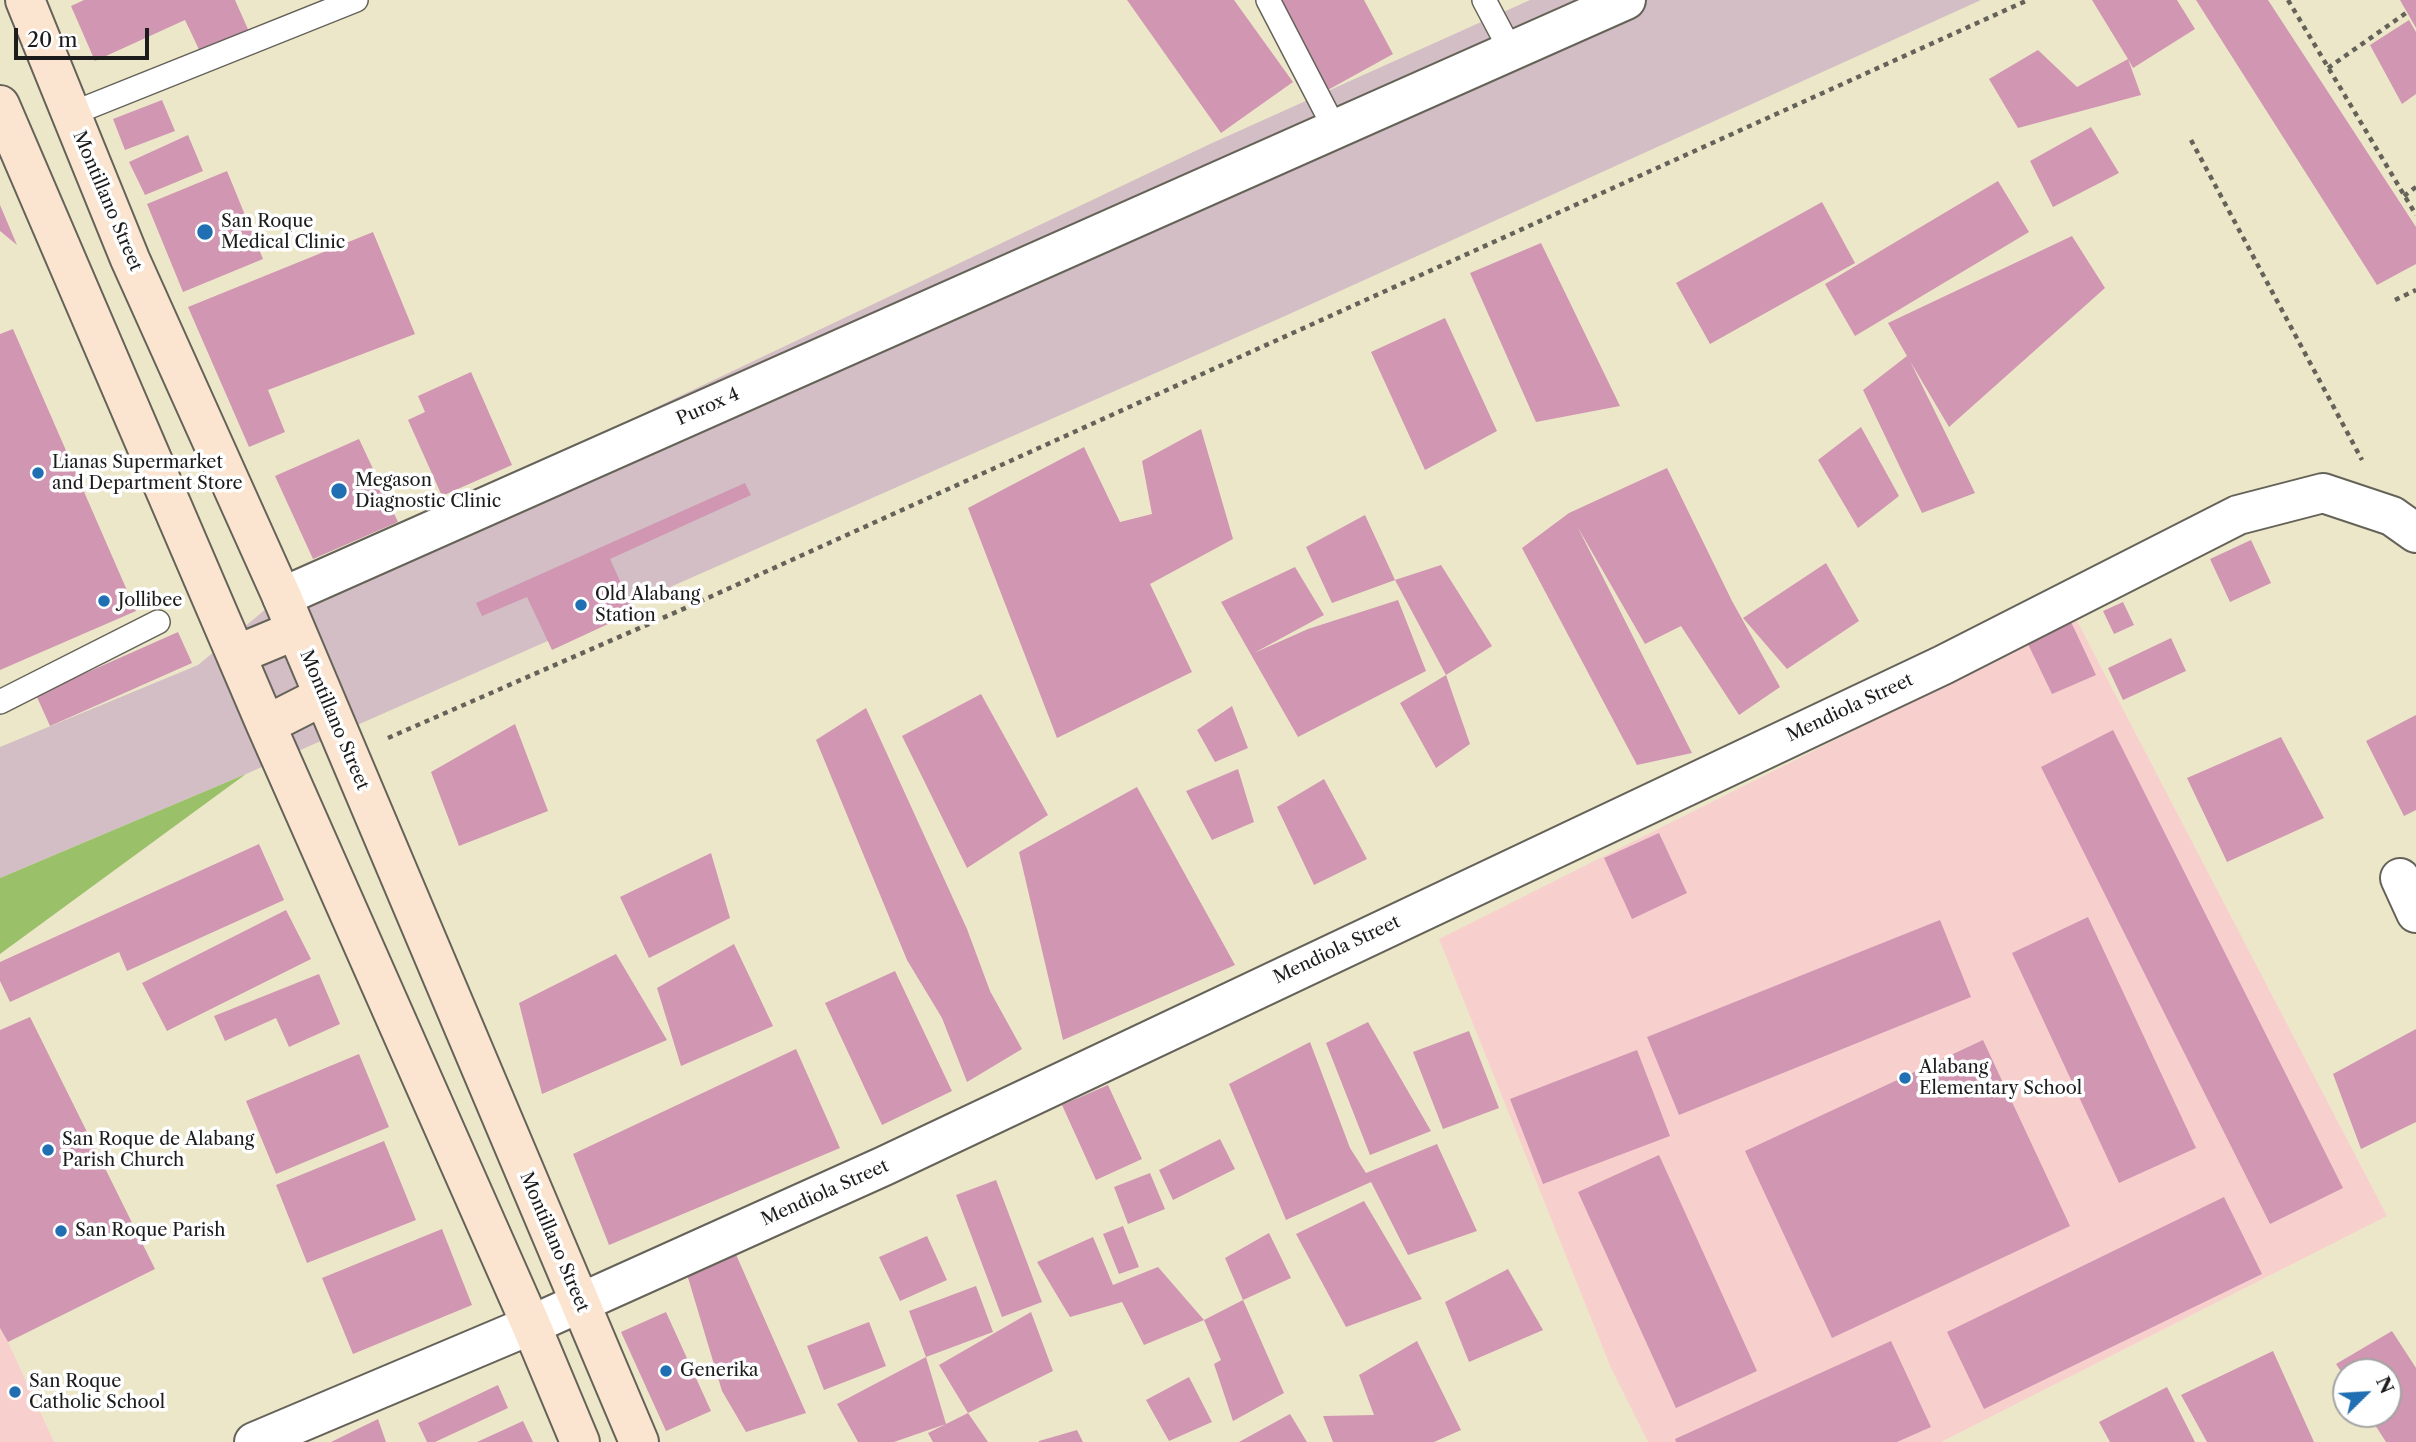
<!DOCTYPE html>
<style>
body{margin:0}
#map{position:relative;width:2416px;height:1442px;overflow:hidden;background:#ede7ca;font-family:"Libre Caslon Text",serif}
canvas{display:block}
.north{position:absolute;left:2332px;top:1358px;width:70px;height:70px;box-sizing:border-box;background:#fff;border:2px solid #a4a4a4;border-radius:50%;rotate:66deg;font-size:19px;font-weight:700;line-height:28px;text-align:center;color:#1c1c1c}
.north::after{content:'';display:block;margin:auto;width:24px;height:32px;background:#1f6fb2;clip-path:polygon(50% 0,100% 100%,50% 72%,0 100%)}
.scale{position:absolute;left:14px;top:28px;width:135px;height:32px;box-sizing:border-box;border:4px solid #1c1c1c;border-top:0;padding-left:9px;font-size:21px;line-height:24px;white-space:nowrap;color:#1c1c1c;-webkit-text-stroke:5px #fff;paint-order:stroke}
</style>
<div id="map">
<canvas width="2416" height="1442"></canvas>
<div class="north">N</div>
<div class="scale">20 m</div>
</div>
<script>
const ctx = document.querySelector('canvas').getContext('2d');
ctx.lineJoin = 'round';
function fillPath(path, color) { ctx.fillStyle = color; ctx.fill(path, 'evenodd'); }
const toPath = rows => new Path2D(rows.map(r => 'M' + r).join(''));
function stroke(path, color, width, dash) { ctx.strokeStyle = color; ctx.lineWidth = width; ctx.lineCap = dash ? 'butt' : 'round'; ctx.setLineDash(dash || []); ctx.stroke(path); }
function drawText(font, color, halo, rows, align = 'center') {
  ctx.font = font + ' "Libre Caslon Text",serif'; ctx.lineWidth = 7; ctx.setLineDash([]); ctx.textBaseline = 'middle'; ctx.strokeStyle = halo; ctx.fillStyle = color; for (const [text, x, y, turn = 0] of rows) {
    ctx.save(); ctx.translate(x, y); ctx.rotate((+turn || 0) * Math.PI / 180); ctx.textAlign = isNaN(turn) ? turn : align; if (halo) ctx.strokeText(text, 0, 0); ctx.fillText(text, 0, 0); ctx.restore();
  }
}
fillPath(toPath([
 [2076,619,2387,1216,1941,1442,1648,1442,1611,1368,1439,939],
 [0,1328,8,1342,54,1442,0,1442]
]), '#f7d0ce');
fillPath(toPath([
 [1530,0,1981,0,1285,316,246,774,0,878,0,747,198,665,312,571,1210,144]
]), '#d2bec4');
fillPath(toPath([
 [246,774,0,954,0,878]
]), '#9bc06a');
fillPath(toPath([
 [84,0,235,0,251,36,203,58,185,20,95,61,71,6],
 [1127,0,1234,0,1293,82,1221,133],
 [1276,0,1364,0,1393,54,1326,91],
 [2092,0,2177,0,2195,29,2133,68,2128,59,2141,95,2018,128,1989,79,2038,50,2077,87,2128,59],
 [2196,0,2268,0,2416,227,2416,264,2377,285],
 [2400,0,2416,0,2416,28],
 [2409,20,2416,32,2416,94,2402,104,2370,45],
 [162,100,175,131,125,150,113,119],
 [2091,127,2119,173,2053,207,2030,161],
 [188,135,203,171,145,195,129,162],
 [227,171,263,259,183,292,147,204],
 [1998,181,2029,232,1855,336,1825,284],
 [1822,202,1855,263,1710,344,1676,283],
 [0,205,17,245,0,231],
 [373,232,415,334,268,390,285,432,249,447,188,307],
 [2072,236,2105,288,1949,427,1910,361,1975,493,1922,513,1863,390,1907,356,1888,323],
 [1541,243,1620,406,1536,422,1470,273],
 [1445,318,1497,431,1425,470,1371,352],
 [13,329,136,611,0,670,0,334],
 [471,372,512,465,442,496,408,420,425,412,418,396],
 [1861,427,1899,496,1858,528,1818,460],
 [1201,429,1233,539,1150,584,1192,672,1057,738,968,508,1084,447,1120,522,1152,514,1142,461],
 [359,439,398,522,313,559,275,476],
 [1667,468,1732,601,1780,687,1739,715,1681,626,1645,644,1577,526,1692,753,1637,765,1522,548,1569,513],
 [745,483,751,495,610,559,634,612,552,650,527,597,482,616,476,603],
 [1365,515,1395,580,1332,603,1306,547],
 [2251,540,2271,583,2230,602,2210,559],
 [1826,563,1859,621,1787,669,1743,618],
 [1441,565,1492,646,1446,675,1395,580],
 [1295,567,1324,615,1254,653,1308,629,1398,600,1426,671,1298,737,1221,602],
 [2123,602,2134,625,2114,634,2103,611],
 [2071,622,2096,675,2052,694,2027,642],
 [178,632,192,663,50,726,36,695],
 [2171,638,2186,671,2123,700,2108,668],
 [1446,675,1470,744,1436,768,1400,703],
 [981,694,1048,815,967,868,902,736],
 [1232,706,1248,748,1215,762,1197,730],
 [866,708,967,929,990,991,1022,1049,967,1082,942,1018,907,960,816,740],
 [2416,715,2416,810,2404,816,2366,741],
 [515,724,548,811,459,846,431,772],
 [2113,730,2343,1188,2270,1224,2041,767],
 [2281,737,2324,818,2227,862,2187,778],
 [1238,769,1254,822,1212,840,1186,791],
 [1324,779,1367,859,1314,885,1277,807],
 [1137,787,1235,965,1063,1040,1019,852],
 [1659,833,1687,893,1632,919,1604,858],
 [259,844,284,900,127,971,119,952,10,1002,0,981,0,962],
 [711,853,730,918,649,958,620,897],
 [286,910,311,959,167,1031,142,983],
 [2088,917,2196,1148,2119,1183,2012,953],
 [1940,920,1971,997,1679,1115,1647,1037],
 [734,944,773,1026,681,1066,657,988],
 [616,954,667,1040,542,1094,519,1003],
 [895,971,952,1091,882,1125,825,1003],
 [319,974,340,1024,289,1047,276,1018,225,1041,214,1016],
 [30,1017,155,1269,8,1342,0,1328,0,1030],
 [1368,1022,1431,1131,1370,1155,1326,1043],
 [2416,1029,2416,1122,2361,1149,2333,1074],
 [1469,1031,1499,1108,1443,1129,1413,1052],
 [1983,1040,2070,1226,1832,1338,1745,1151],
 [1310,1042,1350,1148,1366,1173,1437,1144,1477,1231,1408,1255,1371,1182,1286,1220,1229,1084],
 [796,1049,840,1148,609,1245,573,1154],
 [1637,1050,1670,1136,1543,1184,1510,1099],
 [359,1054,389,1127,276,1174,246,1101],
 [1108,1085,1142,1159,1096,1180,1062,1105],
 [1220,1139,1235,1169,1173,1200,1159,1170],
 [384,1141,416,1220,307,1263,276,1185],
 [1659,1155,1757,1371,1676,1408,1578,1192],
 [1150,1173,1165,1209,1128,1224,1114,1187],
 [996,1180,1042,1302,1002,1317,956,1195],
 [2224,1197,2262,1274,1984,1409,1947,1332],
 [1364,1201,1422,1299,1346,1327,1296,1234],
 [1123,1226,1139,1267,1119,1274,1103,1234],
 [442,1229,472,1305,353,1354,322,1278],
 [1269,1233,1291,1278,1243,1300,1225,1258],
 [927,1236,947,1280,900,1301,879,1257],
 [1093,1237,1113,1285,1158,1267,1204,1320,1144,1345,1122,1302,1070,1317,1037,1262],
 [734,1250,806,1413,746,1432,722,1391,686,1271],
 [1508,1269,1543,1330,1469,1362,1445,1302],
 [976,1286,993,1332,926,1357,946,1424,894,1442,858,1442,837,1404,926,1357,909,1311],
 [1243,1300,1284,1393,1233,1421,1214,1364,1221,1360,1204,1320],
 [666,1312,711,1411,666,1431,621,1332],
 [1031,1312,1053,1371,968,1413,939,1365],
 [869,1322,886,1366,824,1390,807,1346],
 [2392,1331,2416,1368,2416,1442,2386,1442,2368,1414,2388,1414,2388,1372,2346,1372,2346,1379,2336,1364],
 [1417,1341,1461,1430,1434,1442,1333,1442,1323,1416,1374,1415,1359,1375],
 [1891,1341,1931,1427,1897,1442,1676,1442,1675,1439],
 [2273,1351,2314,1442,2207,1442,2181,1395],
 [1189,1377,1212,1422,1169,1441,1146,1400],
 [498,1385,508,1408,435,1442,427,1442,418,1423],
 [2167,1387,2195,1442,2110,1442,2099,1422],
 [968,1413,988,1442,933,1442,928,1433],
 [1290,1414,1307,1442,1239,1442],
 [378,1419,386,1442,331,1442],
 [523,1421,533,1442,477,1442],
 [1077,1430,1083,1442,1039,1442,1039,1441]
]), '#d096b2');
const lane = toPath([
 [1268,0,1335,129],
 [1484,0,1511,51],
 [71,114,356,0],
 [0,702,158,622]
]);
const street = toPath([
 [282,597,1626,0],
 [2400,878,2416,913],
 [254,1442,531,1325,884,1166,1943,665,2238,515,2323,493,2392,516,2416,533]
]);
const secondary = toPath([
 [25,0,130,259,282,597,639,1442],
 [0,105,266,725,531,1325,580,1442],
 [236,655,296,630],
 [266,725,323,696]
]);
stroke(lane, '#656359', 26);
stroke(street, '#656359', 42);
stroke(secondary, '#656359', 42);
stroke(toPath([
 [2288,0,2416,215],
 [2328,68,2406,13],
 [2191,140,2362,460],
 [2404,196,2416,187],
 [2395,300,2416,290],
 [388,738,690,606,2028,0]
]), '#656359', 4.5, [5, 5]);
stroke(lane, '#fff', 23);
stroke(street, '#fff', 38);
stroke(secondary, '#fce5d0', 38);
for (const [x, y, r, color] of [
 [205,232,9,"#1f6fb2"],
 [38,473,7,"#1f6fb2"],
 [339,491,9,"#1f6fb2"],
 [104,601,7,"#1f6fb2"],
 [581,605,7,"#1f6fb2"],
 [1905,1078,7,"#1f6fb2"],
 [48,1150,7,"#1f6fb2"],
 [61,1231,7,"#1f6fb2"],
 [666,1371,7,"#1f6fb2"],
 [15,1392,7,"#1f6fb2"]
]) { const dot = new Path2D(); dot.arc(x, y, r, 0, 2 * Math.PI); ctx.fillStyle = color; ctx.fill(dot); stroke(dot, '#fff', 2.5); }
drawText('18px', '#1c1c1c', '#fff', [
 ["Montillano Street",107,201,67],
 ["Purox 4",708,407,-24],
 ["Mendiola Street",1850,708,-25],
 ["Montillano Street",334,720,67],
 ["Mendiola Street",1337,950,-25],
 ["Mendiola Street",825,1193,-24],
 ["Montillano Street",554,1242,67]
]);
drawText('18px', '#1c1c1c', '#fff', [
 ["San Roque",221,222],
 ["Medical Clinic",221,243],
 ["Lianas Supermarket",52,463],
 ["and Department Store",52,484],
 ["Megason",355,481],
 ["Diagnostic Clinic",355,502],
 ["Old Alabang",595,595],
 ["Station",595,616],
 ["Jollibee",118,601],
 ["Alabang",1919,1068],
 ["Elementary School",1919,1089],
 ["San Roque de Alabang",62,1140],
 ["Parish Church",62,1161],
 ["San Roque Parish",75,1231],
 ["Generika",680,1371],
 ["San Roque",29,1382],
 ["Catholic School",29,1403]
], 'left');
</script>
